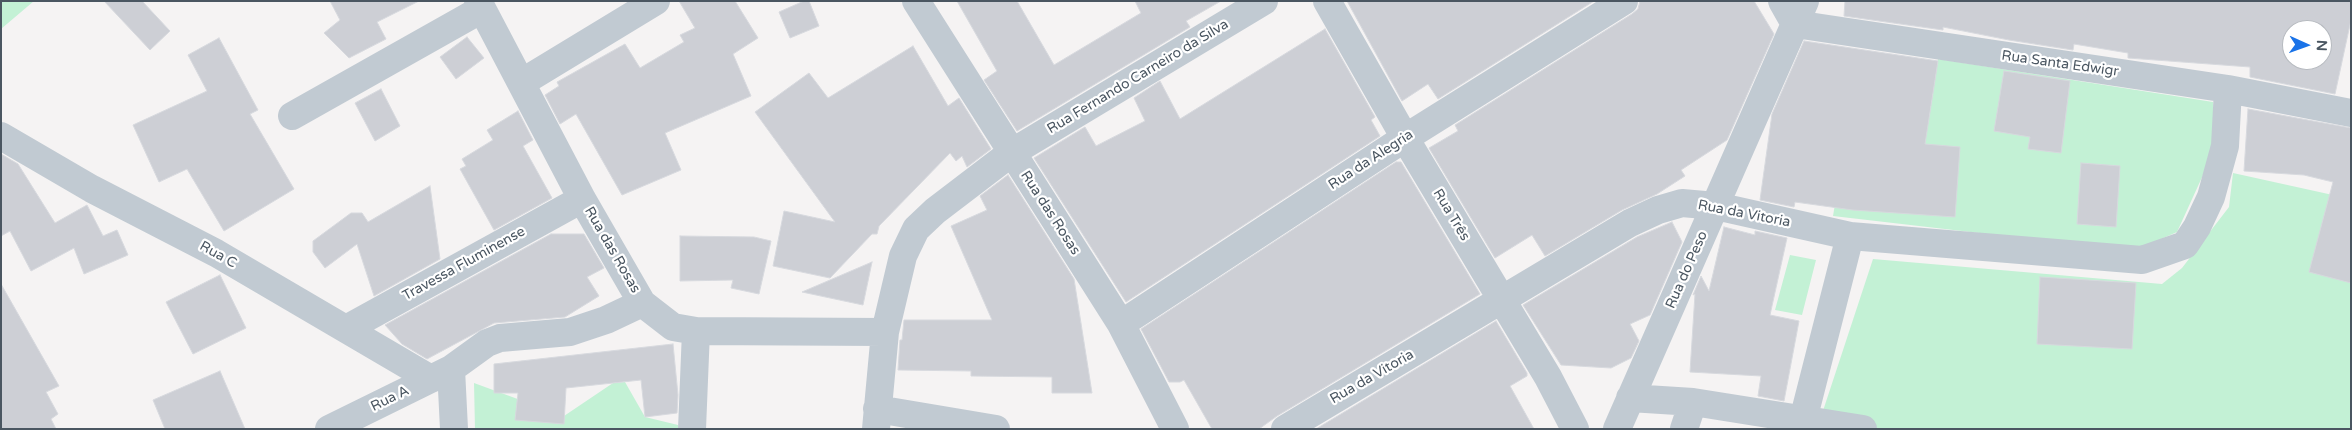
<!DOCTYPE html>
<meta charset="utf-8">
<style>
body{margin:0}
#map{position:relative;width:2352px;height:430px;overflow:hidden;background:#f5f3f3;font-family:"Varela Round",sans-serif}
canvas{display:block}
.frame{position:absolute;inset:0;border:2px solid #4a5661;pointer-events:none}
.north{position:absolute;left:2282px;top:20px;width:50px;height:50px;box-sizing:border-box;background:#fff;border:1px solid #b7bbc0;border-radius:50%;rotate:92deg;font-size:14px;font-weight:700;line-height:20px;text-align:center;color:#4a5661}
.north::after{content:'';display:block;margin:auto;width:18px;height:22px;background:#1a73e8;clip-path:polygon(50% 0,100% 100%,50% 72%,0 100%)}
</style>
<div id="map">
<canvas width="2352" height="430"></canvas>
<div class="frame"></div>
<div class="north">N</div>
</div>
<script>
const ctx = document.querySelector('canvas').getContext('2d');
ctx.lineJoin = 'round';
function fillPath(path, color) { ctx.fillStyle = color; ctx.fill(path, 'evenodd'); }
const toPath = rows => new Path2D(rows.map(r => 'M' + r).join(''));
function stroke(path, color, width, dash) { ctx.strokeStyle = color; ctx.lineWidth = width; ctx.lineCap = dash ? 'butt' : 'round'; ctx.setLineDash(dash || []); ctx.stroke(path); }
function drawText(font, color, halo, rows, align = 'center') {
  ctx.font = font + ' "Varela Round",sans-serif'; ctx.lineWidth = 4.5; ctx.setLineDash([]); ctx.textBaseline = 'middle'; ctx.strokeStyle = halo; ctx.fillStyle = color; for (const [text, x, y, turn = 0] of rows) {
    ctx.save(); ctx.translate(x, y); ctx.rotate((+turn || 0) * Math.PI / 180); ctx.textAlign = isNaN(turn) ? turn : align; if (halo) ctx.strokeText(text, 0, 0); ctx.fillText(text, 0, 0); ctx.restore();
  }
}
fillPath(toPath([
 [1,1,34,1,1,29],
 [1938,59,2213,102,2214,151,2177,232,2134,251,1833,216,1852,103,1929,118],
 [2233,173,2351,199,2351,429,1817,429,1873,259,2162,284,2182,268,2229,207],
 [1790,255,1816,260,1802,315,1775,310],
 [625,382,645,417,678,425,678,429,475,429,474,383,564,416,613,383]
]), '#c3f1d5');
const building = toPath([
 [104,1,142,1,170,31,150,50,104,1],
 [330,1,419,1,377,22,386,39,349,58,324,33,340,20,330,1],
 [679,1,735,1,758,38,733,54,751,96,665,133,681,170,622,195,576,114,560,124,545,95,559,86,557,82,625,44,640,68,684,42,680,35,695,28,679,1],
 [804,1,809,1,819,26,790,38,779,12,804,1],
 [957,1,1017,1,1054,65,1141,13,1135,1,1221,1,1186,21,1190,27,1017,131,984,80,997,71,957,1],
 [1347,1,1594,1,1438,99,1428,84,1402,101,1347,1],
 [1640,1,1754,1,1774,34,1727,140,1681,170,1685,176,1657,194,1622,210,1545,256,1532,235,1495,258,1429,148,1458,131,1455,125,1632,14,1638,9,1640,1],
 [1845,1,2351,1,2351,20,2335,94,2250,77,2250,67,2128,58,2128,53,2074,44,2073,50,2009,40,1943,27,1943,30,1844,16,1845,1],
 [2292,30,2322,30,2322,60,2292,60,2292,30],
 [1325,29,1375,117,1371,120,1380,136,1126,302,1034,158,1085,127,1096,146,1145,121,1134,98,1160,81,1180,119,1325,29],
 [467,37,484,58,456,79,440,57,467,37],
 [219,38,258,110,250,114,294,189,224,231,187,169,159,182,133,125,207,91,188,55,219,38],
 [1804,41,1938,61,1925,144,1960,147,1955,217,1853,210,1795,202,1794,207,1760,200,1772,114,1804,41],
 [913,46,948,106,959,98,991,149,967,167,962,156,956,161,950,153,879,226,877,234,872,234,830,278,773,266,784,211,835,222,755,112,809,73,828,98,913,46],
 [2004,71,2070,81,2061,153,2028,149,2030,137,1994,131,2004,71],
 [381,89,400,126,375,141,355,103,381,89],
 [2248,109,2351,128,2351,283,2309,272,2333,182,2304,175,2244,171,2248,109],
 [518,111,533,140,523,146,552,198,494,230,460,169,466,166,462,159,493,140,487,130,518,111],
 [1,154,18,164,55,223,87,205,103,236,117,230,128,255,84,274,74,248,31,271,10,231,1,236,1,154],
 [1396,162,1401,162,1480,294,1277,416,1259,429,1212,429,1184,380,1180,382,1169,382,1141,329,1396,162],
 [2081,163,2120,166,2116,227,2077,224,2081,163],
 [1008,175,1074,279,1092,393,1052,393,1052,377,971,376,971,371,898,370,900,340,902,340,904,320,992,320,951,226,987,210,980,196,1008,175],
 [430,186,440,259,374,296,357,244,325,268,313,252,313,241,351,213,362,213,368,222,430,186],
 [1672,222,1682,242,1650,315,1630,324,1639,341,1631,358,1611,368,1561,365,1523,305,1637,237,1672,222],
 [1724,227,1755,235,1755,231,1787,238,1770,315,1799,321,1784,401,1758,396,1761,376,1690,372,1695,294,1693,295,1701,276,1709,291,1724,227],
 [551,234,584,234,604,268,587,277,599,296,565,317,494,323,427,359,402,344,385,325,551,234],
 [680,236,754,237,771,241,759,294,731,288,733,280,680,281,680,236],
 [872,262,863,305,802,292,872,262],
 [220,275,246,328,193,354,166,302,220,275],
 [2040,277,2136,283,2132,349,2037,344,2040,277],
 [1,284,59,386,46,392,58,414,51,419,56,429,1,429,1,284],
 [1496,321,1527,373,1527,376,1510,386,1534,429,1316,429,1496,321],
 [673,344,678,395,677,413,645,417,641,380,566,388,564,424,515,420,518,393,494,393,494,364,673,344],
 [220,371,245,429,165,429,153,400,220,371]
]);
fillPath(building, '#cdcfd5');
stroke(building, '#d7d9de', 1);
stroke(toPath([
 [478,1,582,199,642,303,673,327,696,331,885,332],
 [916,1,1121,324,1175,429],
 [1327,1,1405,138,1548,377,1575,429],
 [1782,1,1795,24,2228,89,2351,113],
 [521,83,656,1],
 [292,116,482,9],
 [1,136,92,189,216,253,431,379],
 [1121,324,1405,138,1624,1],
 [346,329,582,199],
 [451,369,454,429],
 [1630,398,1693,402],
 [877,409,996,429],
 [1803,420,1850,236],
 [329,429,451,369,487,343,500,338,570,332,606,320,642,303],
 [692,429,696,331],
 [876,429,885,332,903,256,916,229,935,211,1011,153,1264,1],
 [1285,429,1630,223,1658,210,1682,203,1716,206,1850,236,2142,260,2185,245,2197,227,2211,197,2225,146,2228,89],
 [1617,429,1805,1],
 [1684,429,1693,402,1863,429]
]), '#c1cad2', 28);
drawText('14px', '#4a5661', '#fff', [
 ["Rua Santa Edwigr",2060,64,8],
 ["Rua Fernando Carneiro da Silva",1138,77,-31],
 ["Rua da Alegria",1371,160,-33],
 ["Rua das Rosas",1050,213,57],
 ["Rua da Vitoria",1744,214,11],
 ["Rua Três",1451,215,59],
 ["Rua das Rosas",612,250,60],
 ["Rua C",218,255,29],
 ["Travessa Fluminense",464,264,-29],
 ["Rua do Peso",1687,270,-66],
 ["Rua da Vitoria",1372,377,-30],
 ["Rua A",390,399,-26]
]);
</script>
